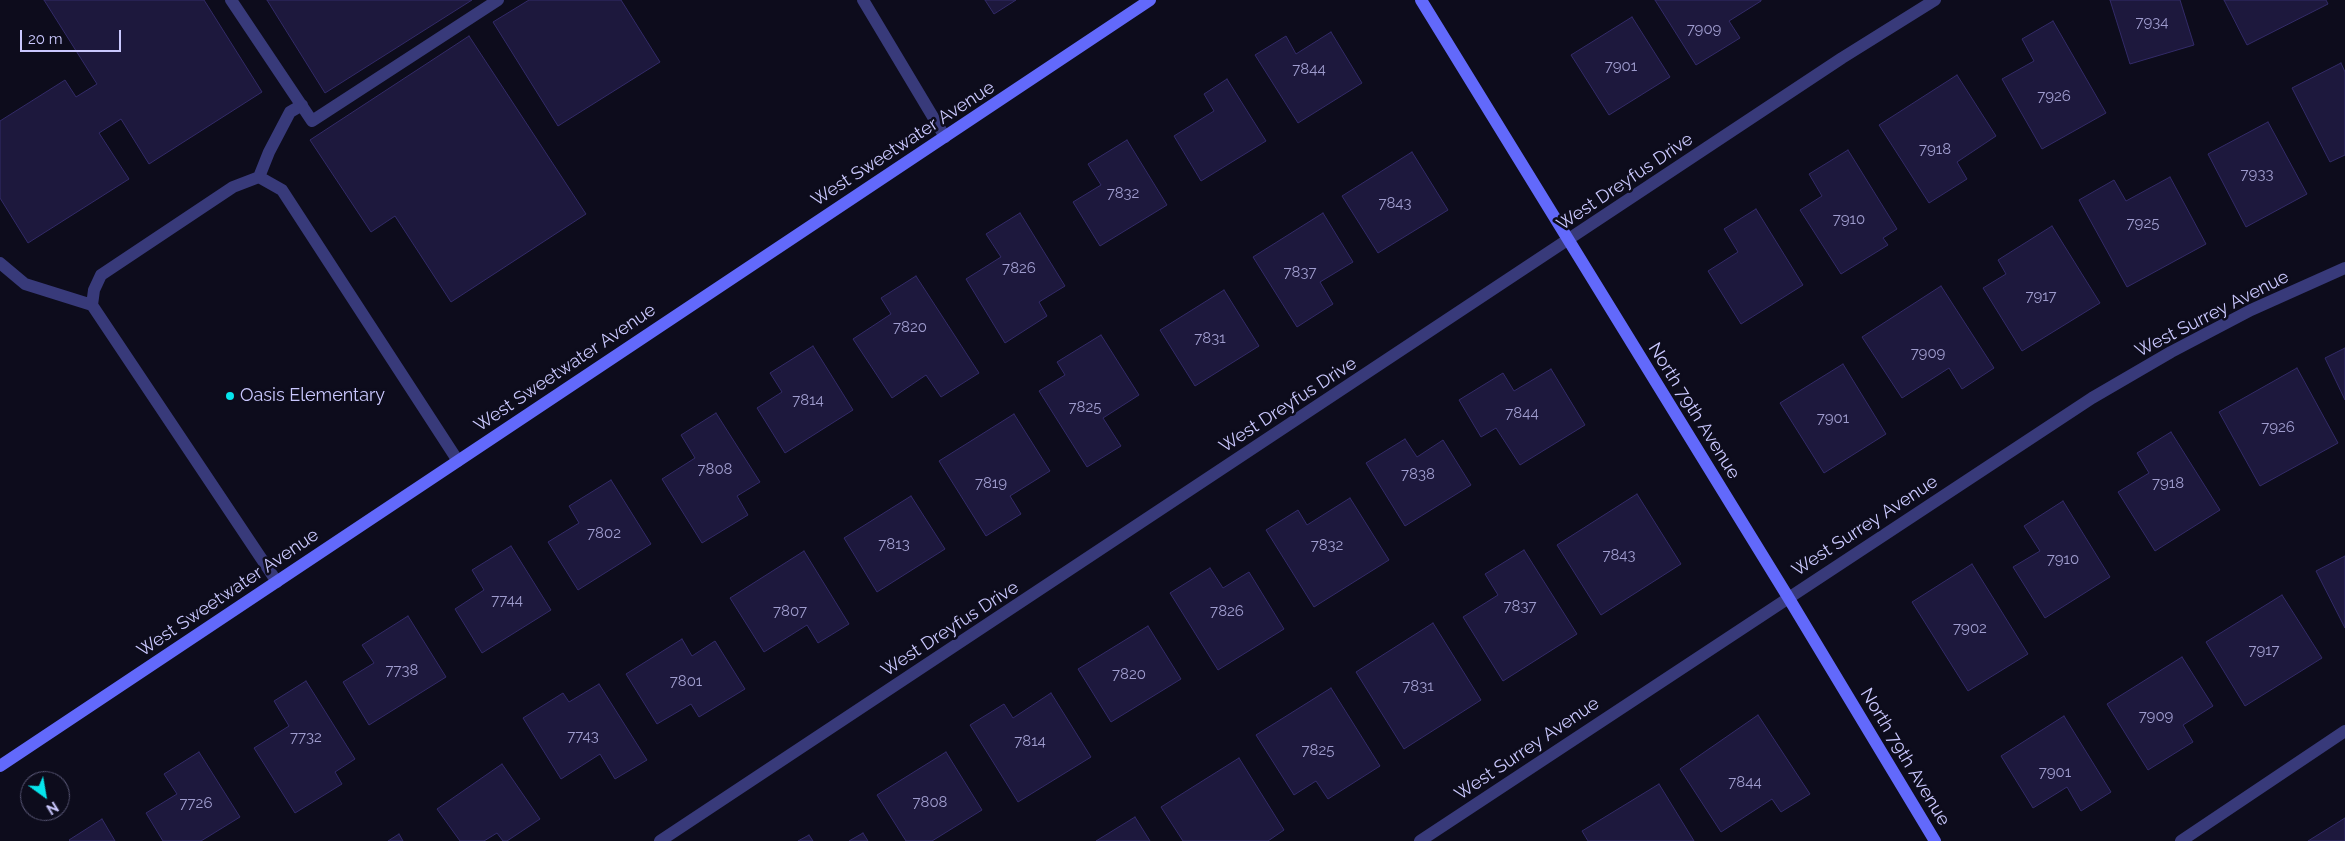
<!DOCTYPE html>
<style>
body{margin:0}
#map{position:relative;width:2345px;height:841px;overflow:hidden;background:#0d0c1c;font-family:Raleway,sans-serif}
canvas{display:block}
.north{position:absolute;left:20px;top:771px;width:50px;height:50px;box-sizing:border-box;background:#0d0c1c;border:1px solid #595776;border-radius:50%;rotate:148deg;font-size:14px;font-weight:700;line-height:20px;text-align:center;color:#cac8fe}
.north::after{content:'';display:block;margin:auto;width:18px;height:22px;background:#06e5ec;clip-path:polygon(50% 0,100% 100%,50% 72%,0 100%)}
.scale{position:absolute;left:20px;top:30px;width:101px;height:22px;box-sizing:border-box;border:2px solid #cac8fe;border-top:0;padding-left:6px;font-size:15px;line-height:18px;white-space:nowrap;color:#cac8fe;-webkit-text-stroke:4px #0d0c1c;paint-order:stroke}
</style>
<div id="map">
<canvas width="2345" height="841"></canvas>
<div class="north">N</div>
<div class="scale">20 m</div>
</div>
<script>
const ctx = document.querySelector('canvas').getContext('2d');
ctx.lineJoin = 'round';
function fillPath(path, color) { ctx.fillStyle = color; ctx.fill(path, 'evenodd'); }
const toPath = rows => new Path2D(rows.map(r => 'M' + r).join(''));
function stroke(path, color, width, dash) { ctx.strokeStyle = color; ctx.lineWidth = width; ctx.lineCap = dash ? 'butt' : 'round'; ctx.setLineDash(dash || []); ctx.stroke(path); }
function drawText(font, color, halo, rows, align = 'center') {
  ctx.font = font + ' Raleway,sans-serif'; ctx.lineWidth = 5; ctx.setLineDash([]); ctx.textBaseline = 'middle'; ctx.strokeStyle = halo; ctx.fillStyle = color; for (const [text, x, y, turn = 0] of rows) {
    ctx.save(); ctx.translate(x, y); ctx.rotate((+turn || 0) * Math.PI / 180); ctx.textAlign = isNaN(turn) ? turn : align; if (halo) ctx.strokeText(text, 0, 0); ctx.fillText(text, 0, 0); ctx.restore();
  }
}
const building = toPath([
 [44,0,204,0,262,92,149,164,121,119,99,133,129,179,28,243,0,198,0,121,65,80,76,97,97,84,44,0],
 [267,0,472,0,325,93,267,0],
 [529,0,621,0,660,62,558,126,493,22,529,0],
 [985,0,1016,0,994,14,985,0],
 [1655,0,1761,0,1761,1,1729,21,1740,38,1696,65,1655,0],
 [2110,0,2180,0,2194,45,2130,64,2110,0],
 [2224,0,2326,0,2328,4,2247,45,2224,0],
 [1632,17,1670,77,1609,115,1571,55,1632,17],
 [2053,21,2106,113,2042,149,2002,79,2034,61,2022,39,2053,21],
 [1331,32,1362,83,1298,123,1255,55,1286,36,1296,54,1331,32],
 [469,36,586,214,451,302,395,216,371,232,310,140,469,36],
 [2341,63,2345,72,2345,155,2330,162,2292,88,2341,63],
 [1957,75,1996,136,1957,162,1967,179,1929,203,1879,125,1957,75],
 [1227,79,1266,141,1201,181,1174,136,1214,111,1204,94,1227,79],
 [2268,122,2307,194,2246,227,2208,154,2268,122],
 [1127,140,1167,205,1100,246,1073,202,1101,185,1088,164,1127,140],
 [1848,150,1897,229,1883,238,1888,245,1841,274,1800,210,1822,196,1809,174,1848,150],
 [1412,152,1448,210,1378,253,1342,196,1412,152],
 [2170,177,2206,244,2127,287,2079,200,2114,180,2126,201,2170,177],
 [1756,209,1803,285,1741,324,1708,271,1738,252,1724,229,1756,209],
 [1020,213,1065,286,1039,302,1047,316,1005,343,966,279,1001,257,986,234,1020,213],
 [1323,213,1353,262,1320,282,1333,304,1297,327,1253,257,1323,213],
 [2052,226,2100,303,2022,351,1983,288,2006,274,1998,260,2052,226],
 [916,276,979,373,941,397,926,375,892,398,853,339,891,314,881,298,916,276],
 [1941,286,1994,368,1962,389,1949,368,1902,398,1862,337,1941,286],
 [1224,290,1259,346,1195,386,1160,330,1224,290],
 [1101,335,1139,395,1103,418,1121,446,1087,467,1039,391,1065,375,1057,362,1101,335],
 [813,346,853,410,785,453,757,408,782,392,770,373,813,346],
 [2345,348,2345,400,2325,358,2345,348],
 [1843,364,1886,434,1824,473,1780,403,1843,364],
 [2297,368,2338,443,2260,486,2219,412,2297,368],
 [1551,369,1585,425,1520,465,1496,428,1481,437,1459,400,1503,373,1514,391,1551,369],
 [716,413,760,482,737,496,748,515,702,543,662,479,695,458,681,435,716,413],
 [1014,414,1050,471,1010,496,1021,514,986,536,939,461,1014,414],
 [2171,432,2220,510,2155,551,2118,492,2149,473,2137,453,2171,432],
 [1405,439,1417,457,1443,440,1471,485,1405,526,1366,463,1405,439],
 [611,480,651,544,578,590,548,542,579,523,569,506,611,480],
 [1637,494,1681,564,1601,615,1557,545,1637,494],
 [911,496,945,549,877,592,844,538,911,496],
 [1350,498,1389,560,1314,607,1266,530,1298,510,1307,525,1350,498],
 [2063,501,2110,577,2045,618,2013,567,2040,551,2024,526,2063,501],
 [511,546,551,610,482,653,455,609,484,590,472,570,511,546],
 [1524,550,1577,634,1503,681,1463,617,1498,595,1485,574,1524,550],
 [804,551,849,624,818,643,807,625,764,652,730,598,804,551],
 [2345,556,2345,628,2316,571,2345,556],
 [1972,564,2028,654,1968,691,1912,602,1972,564],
 [1210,568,1223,588,1249,572,1284,629,1218,670,1170,593,1210,568],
 [2282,595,2322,658,2245,706,2206,642,2282,595],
 [408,616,446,677,369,725,343,682,374,663,362,645,408,616],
 [1433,623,1481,700,1404,749,1356,672,1433,623],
 [1148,626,1181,679,1111,722,1078,669,1148,626],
 [682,639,692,656,715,641,745,689,699,717,691,704,657,724,626,674,682,639],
 [2182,657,2213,706,2183,725,2193,742,2148,770,2107,704,2182,657],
 [306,681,355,759,335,772,342,784,295,813,254,748,289,726,274,701,306,681],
 [599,684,647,760,615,779,600,754,561,779,523,718,563,693,569,702,599,684],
 [1331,688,1380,766,1328,799,1316,781,1294,795,1256,735,1331,688],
 [1051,693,1091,757,1018,802,970,725,1004,704,1013,718,1051,693],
 [1758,715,1810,794,1781,812,1772,799,1721,832,1680,769,1758,715],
 [2064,716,2111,792,2081,811,2067,787,2033,808,2001,756,2064,716],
 [199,752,240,817,201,841,163,841,146,813,177,794,164,774,199,752],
 [946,752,982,810,932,841,906,841,877,795,946,752],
 [1239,758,1284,830,1268,841,1183,841,1161,807,1239,758],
 [502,764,540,819,507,841,503,841,497,833,484,841,460,841,437,809,502,764],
 [1659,784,1694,841,1588,841,1582,831,1659,784],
 [1135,817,1150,841,1096,841,1135,817],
 [2345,818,2345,841,2308,841,2345,818],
 [102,819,115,841,70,841,69,840,102,819],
 [863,833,868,841,849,841,863,833],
 [399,834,403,841,388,841,399,834],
 [809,835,813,841,798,841,809,835]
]);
fillPath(building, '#1d183d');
stroke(building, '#332b68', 1);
stroke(toPath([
 [231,0,312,121,498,0],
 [259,177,269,152,290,112,302,105],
 [0,263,25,284,92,305],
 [277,582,92,305,94,290,101,275,233,187,259,177,282,190,458,461]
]), '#383a7a', 12);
stroke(toPath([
 [863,0,945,137],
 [660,841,1842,58,1935,0],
 [1420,841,2092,398,2171,352,2251,310,2345,268],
 [2181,841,2345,731]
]), '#383a7a', 12);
stroke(toPath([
 [1421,0,1788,597,1935,841],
 [0,766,1150,0]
]), '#6269fb', 12);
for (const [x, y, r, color] of [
 [230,396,5,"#06e5ec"]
]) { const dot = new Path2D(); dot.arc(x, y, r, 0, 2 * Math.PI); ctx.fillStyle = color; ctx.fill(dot); stroke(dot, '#0d0c1c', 2); }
drawText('15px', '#9f9cce', null, [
 ["7934",2152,22],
 ["7909",1704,29],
 ["7901",1621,66],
 ["7844",1309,69],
 ["7926",2054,96],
 ["7918",1935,149],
 ["7933",2257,174],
 ["7832",1123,193],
 ["7843",1395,203],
 ["7910",1849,219],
 ["7925",2143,223],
 ["7826",1019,268],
 ["7837",1300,272],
 ["7917",2041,296],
 ["7820",910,327],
 ["7831",1210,338],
 ["7909",1928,353],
 ["7814",808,400],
 ["7825",1085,407],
 ["7844",1522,413],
 ["7901",1833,418],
 ["7926",2278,427],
 ["7808",715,469],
 ["7838",1418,474],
 ["7819",991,483],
 ["7918",2168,483],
 ["7802",604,533],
 ["7813",894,544],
 ["7832",1327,545],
 ["7843",1619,555],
 ["7910",2063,559],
 ["7744",507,600],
 ["7837",1520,606],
 ["7807",790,611],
 ["7826",1227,611],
 ["7902",1970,628],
 ["7917",2264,650],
 ["7738",402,670],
 ["7820",1129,674],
 ["7801",686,681],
 ["7831",1418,686],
 ["7909",2156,716],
 ["7743",583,736],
 ["7732",306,737],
 ["7814",1030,741],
 ["7825",1318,750],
 ["7901",2055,772],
 ["7844",1745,782],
 ["7808",930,802],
 ["7726",196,803]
]);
drawText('18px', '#cac8fe', '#0d0c1c', [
 ["West Sweetwater Avenue",903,144,-33],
 ["West Dreyfus Drive",1625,182,-34],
 ["West Surrey Avenue",2212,314,-27],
 ["West Sweetwater Avenue",565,368,-34],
 ["West Dreyfus Drive",1288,405,-33],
 ["North 79th Avenue",1694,411,58],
 ["West Surrey Avenue",1865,526,-33],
 ["West Sweetwater Avenue",228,593,-34],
 ["West Dreyfus Drive",950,629,-33],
 ["West Surrey Avenue",1527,749,-34],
 ["North 79th Avenue",1905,757,59]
]);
drawText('18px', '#cac8fe', '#0d0c1c', [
 ["Oasis Elementary",240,396]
], 'left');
</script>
